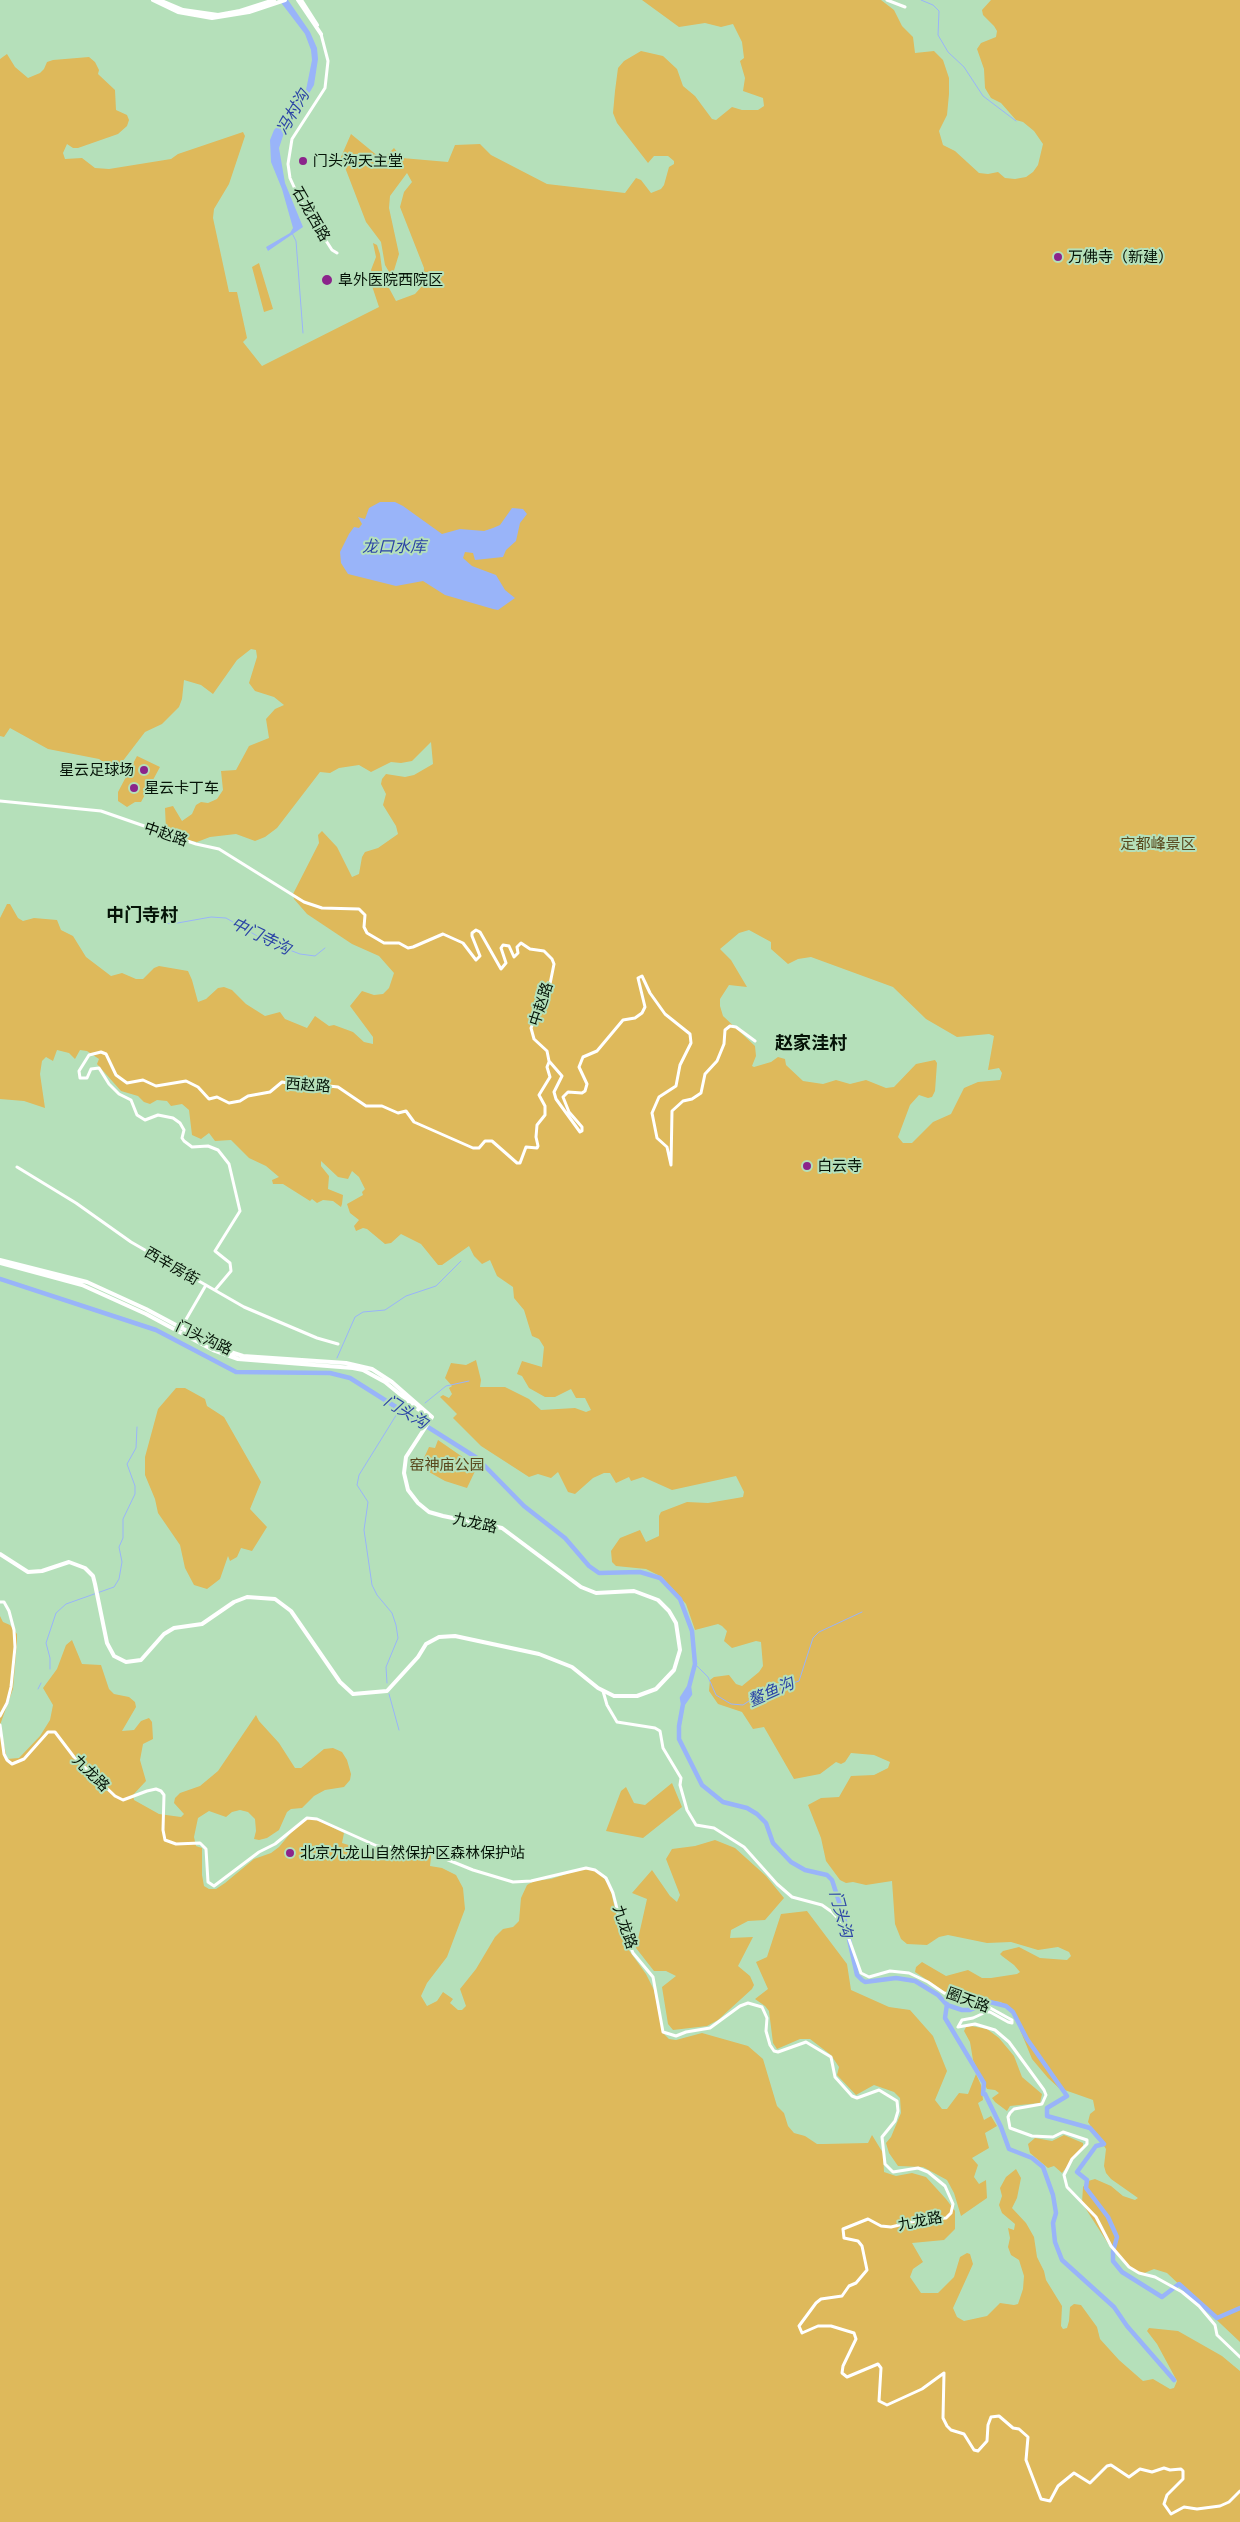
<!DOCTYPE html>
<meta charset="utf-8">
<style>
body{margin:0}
canvas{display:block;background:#b5e0ba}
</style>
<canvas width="1240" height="2522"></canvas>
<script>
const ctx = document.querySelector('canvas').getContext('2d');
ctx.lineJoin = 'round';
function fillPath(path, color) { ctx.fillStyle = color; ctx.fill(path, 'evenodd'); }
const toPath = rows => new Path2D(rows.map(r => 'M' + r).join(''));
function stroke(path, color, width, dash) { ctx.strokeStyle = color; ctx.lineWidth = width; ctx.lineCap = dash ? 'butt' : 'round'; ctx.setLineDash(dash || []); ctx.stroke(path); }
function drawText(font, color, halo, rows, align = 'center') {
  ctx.font = font + ' Barlow,"Noto Sans SC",sans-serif'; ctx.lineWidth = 4; ctx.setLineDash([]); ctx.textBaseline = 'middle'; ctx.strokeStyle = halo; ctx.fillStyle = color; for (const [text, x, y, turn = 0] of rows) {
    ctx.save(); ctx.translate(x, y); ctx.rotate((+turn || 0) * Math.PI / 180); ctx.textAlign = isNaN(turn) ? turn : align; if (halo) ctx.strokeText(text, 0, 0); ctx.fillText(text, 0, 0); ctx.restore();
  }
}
fillPath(toPath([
 [642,0,881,0,894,10,902,26,913,37,915,53,934,51,943,60,949,78,949,94,947,115,939,131,943,145,955,151,979,173,988,174,998,172,1005,178,1015,179,1026,177,1033,172,1038,165,1043,144,1034,131,1023,122,1016,120,1001,103,991,98,985,88,984,69,977,49,981,43,996,37,997,31,994,26,983,15,982,10,991,0,1240,0,1240,2342,1167,2273,1154,2269,1142,2274,1129,2266,1109,2245,1082,2203,1083,2187,1088,2181,1095,2179,1111,2186,1123,2196,1135,2200,1138,2198,1111,2179,1106,2173,1104,2166,1106,2149,1088,2122,1090,2114,1095,2110,1093,2100,1059,2088,1048,2078,1032,2059,1014,2015,1001,2002,948,1994,915,1972,916,1967,922,1962,946,1976,968,1970,982,1978,991,1978,1017,1974,1020,1972,1014,1965,1002,1956,1000,1954,1003,1951,1019,1947,1040,1958,1067,1960,1071,1956,1069,1952,1058,1947,1038,1950,1011,1942,987,1943,948,1935,939,1937,927,1945,907,1944,901,1939,895,1924,892,1881,866,1885,853,1882,846,1883,840,1880,826,1861,821,1838,808,1805,821,1798,839,1797,851,1776,874,1775,888,1768,890,1762,874,1755,851,1753,845,1762,841,1764,836,1762,820,1774,794,1779,764,1727,753,1729,742,1712,718,1704,709,1691,710,1680,714,1677,729,1675,736,1684,742,1686,759,1672,763,1666,761,1642,756,1641,732,1648,724,1641,727,1631,722,1626,718,1624,695,1630,686,1604,662,1577,646,1569,616,1566,612,1562,611,1551,620,1538,640,1530,646,1542,659,1536,659,1516,661,1512,687,1502,708,1503,743,1497,744,1492,736,1476,672,1490,643,1477,631,1481,629,1477,616,1483,610,1473,604,1473,593,1478,575,1494,568,1492,558,1472,551,1478,538,1474,529,1477,481,1446,453,1418,457,1414,440,1397,443,1395,449,1398,452,1394,449,1388,452,1386,445,1378,451,1363,466,1365,476,1360,481,1380,480,1387,505,1387,529,1399,541,1410,575,1408,586,1412,591,1410,585,1398,576,1398,571,1389,555,1397,545,1397,529,1388,522,1376,517,1374,522,1361,542,1367,544,1347,539,1339,532,1336,524,1310,514,1298,513,1287,497,1276,490,1260,482,1264,474,1256,469,1246,442,1265,438,1265,421,1244,401,1234,391,1243,385,1244,367,1229,363,1228,356,1231,354,1226,359,1220,350,1213,347,1204,363,1195,362,1192,365,1189,359,1177,352,1171,348,1179,338,1177,321,1161,321,1166,329,1176,328,1189,343,1195,342,1204,341,1207,333,1201,323,1200,317,1203,312,1199,310,1201,283,1184,273,1184,272,1180,279,1177,266,1166,249,1158,231,1140,215,1141,209,1133,201,1139,192,1135,189,1110,182,1104,171,1106,167,1101,157,1100,150,1104,144,1102,138,1096,121,1091,97,1064,99,1059,87,1051,80,1050,75,1059,69,1053,57,1050,53,1061,46,1057,42,1061,40,1074,45,1108,24,1101,0,1099,0,918,7,904,10,904,18,918,23,921,34,918,57,920,61,930,73,936,86,957,111,976,122,973,136,979,143,979,154,968,159,966,188,971,192,980,198,1002,206,999,218,988,224,987,232,990,246,1004,265,1016,280,1012,285,1019,307,1028,315,1016,329,1026,334,1025,353,1032,364,1042,373,1044,373,1037,350,1006,362,991,374,995,383,994,389,988,394,973,379,956,352,944,307,914,294,899,293,894,319,843,318,835,322,831,337,847,352,877,359,874,362,857,365,852,378,848,398,834,396,826,383,805,386,794,381,784,382,779,386,774,405,777,414,775,433,764,431,742,412,761,401,763,391,762,371,772,359,765,339,768,330,773,320,772,277,828,265,837,255,841,236,834,210,837,197,842,187,840,166,830,165,808,173,806,182,821,192,814,196,805,201,802,208,803,217,799,223,790,221,771,236,770,249,746,269,738,266,719,275,709,284,705,274,697,255,691,249,683,257,657,256,650,251,649,237,660,213,694,201,685,184,680,182,699,179,707,162,724,145,732,119,766,108,765,99,759,48,749,10,728,4,737,0,736,0,59,7,54,15,67,28,78,40,73,44,69,47,62,53,60,89,57,95,62,99,70,98,74,115,90,116,110,127,115,129,120,127,126,118,134,78,148,73,148,67,144,63,153,65,159,82,158,95,168,109,169,171,159,178,154,243,132,245,136,229,184,214,209,213,218,229,292,237,292,247,338,243,342,262,366,379,307,371,283,374,279,371,270,376,257,373,243,377,245,380,254,383,277,396,301,415,294,423,285,424,268,400,207,404,192,412,182,407,173,390,196,389,208,399,254,392,277,385,265,381,242,366,222,341,157,351,134,379,157,387,155,394,148,402,158,448,162,455,145,480,144,491,155,547,184,625,193,636,178,641,180,651,193,661,189,664,185,669,167,674,164,674,161,668,156,654,156,648,163,617,123,613,113,615,91,618,68,624,61,641,51,663,56,677,69,683,86,695,96,712,119,716,120,732,107,742,110,758,110,764,106,763,98,743,91,745,78,740,61,744,58,742,42,733,24,721,27,705,23,679,27],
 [749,930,771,942,771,949,788,964,798,959,811,957,893,987,926,1019,957,1037,989,1034,994,1036,988,1070,999,1068,1002,1073,1000,1080,978,1082,964,1088,951,1114,933,1122,912,1143,903,1143,898,1137,910,1105,919,1095,928,1098,932,1097,935,1091,937,1063,935,1060,916,1064,894,1087,886,1088,866,1080,850,1084,836,1080,823,1084,803,1081,786,1065,785,1059,778,1057,771,1062,754,1067,752,1066,756,1056,755,1046,723,1016,720,1006,720,999,729,985,747,987,731,960,720,949,739,933],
 [259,263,273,309,264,312,252,267],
 [137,756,160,767,141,802,135,802,127,807,118,801,118,792],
 [176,1388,185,1388,205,1399,207,1406,224,1417,261,1482,250,1509,267,1527,252,1551,241,1548,237,1557,230,1561,228,1556,220,1579,207,1589,194,1585,185,1568,180,1545,158,1513,155,1499,145,1475,145,1457,158,1409],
 [438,1440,477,1467,467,1488,445,1481,429,1472,431,1467,423,1460,429,1447,435,1448],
 [0,1616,3,1622,10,1625,17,1634,17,1642,13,1689,0,1725],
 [72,1640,82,1664,101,1665,109,1689,114,1694,129,1697,135,1702,136,1707,122,1731,134,1730,141,1721,149,1718,152,1722,153,1739,143,1744,140,1760,146,1781,133,1795,134,1800,159,1814,181,1817,184,1814,174,1803,175,1798,180,1793,200,1786,218,1771,256,1715,259,1721,279,1743,295,1768,301,1768,324,1749,333,1748,342,1752,347,1760,351,1774,350,1780,344,1787,325,1790,314,1796,302,1808,291,1809,287,1812,279,1830,267,1838,259,1840,254,1839,256,1831,255,1819,248,1812,240,1810,232,1812,226,1817,209,1811,198,1818,194,1837,196,1846,202,1848,202,1875,204,1886,209,1889,216,1889,225,1883,254,1859,271,1853,279,1847,299,1823,311,1817,344,1833,342,1843,371,1852,376,1847,430,1852,431,1857,430,1866,442,1868,456,1875,463,1888,465,1909,447,1957,427,1983,421,1996,427,2006,437,2001,443,1992,453,1999,450,2003,458,2010,462,2010,466,2006,460,1989,476,1969,495,1937,503,1929,513,1927,519,1921,521,1898,527,1885,534,1881,551,1879,582,1869,598,1870,610,1887,617,1918,628,1949,646,1974,654,1990,663,2033,669,2039,676,2040,702,2033,748,2046,763,2059,777,2106,784,2113,788,2126,794,2133,805,2136,817,2144,823,2144,868,2143,872,2135,883,2153,884,2172,896,2176,912,2173,926,2177,946,2199,955,2211,955,2229,944,2240,912,2243,923,2262,913,2269,910,2277,921,2293,938,2293,954,2277,960,2257,967,2253,970,2254,973,2264,953,2308,957,2317,964,2321,987,2316,1000,2303,1014,2305,1018,2304,1023,2289,1024,2276,1019,2260,1011,2255,1008,2247,1010,2238,1008,2228,1014,2230,1015,2224,1002,2213,999,2205,1002,2196,1000,2188,1006,2177,1016,2169,1021,2178,1017,2198,1012,2208,1026,2223,1034,2237,1037,2257,1044,2271,1046,2280,1062,2306,1061,2326,1063,2329,1067,2328,1069,2321,1070,2307,1074,2304,1081,2305,1097,2327,1100,2339,1119,2360,1143,2381,1153,2379,1170,2389,1174,2388,1177,2381,1157,2344,1147,2331,1149,2328,1178,2331,1222,2356,1240,2371,1240,2522,0,2522,0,1725,7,1759,19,1758,40,1736,50,1720,53,1705,43,1688,57,1669,66,1645],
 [672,1783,682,1807,643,1838,606,1831,621,1791,626,1787,634,1803,645,1805],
 [715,1840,735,1848,766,1876,784,1898,765,1920,748,1921,731,1930,730,1938,753,1937,738,1966,750,1976,754,1985,752,1989,718,2020,707,2026,673,2030,668,2024,662,1987,676,1976,666,1971,654,1971,636,1948,647,1899,632,1893,652,1870,670,1896,677,1902,680,1895,666,1859,672,1849,695,1846],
 [807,1911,847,1964,851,1990,889,2007,910,2010,933,2036,947,2071,935,2100,942,2109,947,2109,959,2093,968,2094,976,2074,981,2085,983,2100,978,2103,984,2120,991,2116,997,2126,985,2133,989,2148,972,2158,978,2165,974,2177,979,2184,986,2180,987,2198,961,2216,954,2193,947,2180,923,2167,898,2166,889,2153,886,2143,891,2137,901,2113,900,2098,894,2092,874,2085,856,2095,837,2075,839,2067,831,2055,810,2039,800,2039,777,2049,773,2043,769,2011,765,2006,755,1999,768,1989,756,1962,767,1957,781,1914],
 [971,2026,987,2029,999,2038,1014,2056,1022,2077,1042,2094,1040,2103,1010,2106,1007,2111,995,2102,992,2098,999,2093,995,2090,987,2089,973,2060,970,2042,964,2031,966,2027],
 [1064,2135,1083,2143,1083,2146,1062,2173,1054,2166,1048,2168,1030,2153,1028,2144,1035,2138,1052,2141]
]), '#deb95b');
fillPath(toPath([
 [279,0,288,0,310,32,317,48,318,59,314,85,294,119,286,127,279,148,285,183,303,227,268,251,266,247,290,233,293,228,282,189,271,162,270,140,274,130,294,109,306,90,312,60,311,50,305,34],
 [380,502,395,502,403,506,442,534,460,529,484,531,493,528,500,525,512,508,523,509,527,514,520,523,516,541,506,550,503,557,475,560,473,553,465,552,463,558,472,566,496,575,505,590,515,598,498,610,493,609,445,595,423,581,396,586,348,574,341,563,340,552,349,534,354,527,359,528,362,524,358,517,365,519,369,508]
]), '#99b4f9');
stroke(toPath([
 [921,0,933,5,939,11,938,35,948,52,964,67,983,96,1016,121],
 [292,233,296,241,303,333],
 [165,923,172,924,211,917,226,918,266,941,300,954,315,956,325,948],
 [337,1358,355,1317,363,1312,385,1310,406,1296,436,1286,461,1261],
 [425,1403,446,1386,469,1381],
 [695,1664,708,1677,716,1695,731,1704,743,1705,752,1699,763,1697,781,1687,799,1681,813,1638,819,1632,862,1612],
 [50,1669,50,1658,46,1643,56,1613,66,1604,114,1587,119,1579,122,1562,119,1547,123,1538,123,1519,135,1494,135,1486,127,1464,136,1448,137,1427],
 [387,1683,386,1667,398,1638,396,1625,392,1613,377,1595,372,1585,364,1530,368,1502,357,1485,359,1475,400,1409],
 [38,1689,41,1683],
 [389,1694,399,1730]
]), '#99b4f9', 1);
stroke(toPath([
 [0,1279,156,1330,236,1372,330,1373,350,1378,477,1458,524,1506,565,1538,589,1566,599,1573,640,1572,660,1578,680,1599,692,1631,695,1664,689,1687,690,1694,683,1704,679,1726,679,1739,702,1785,723,1802,747,1808,757,1814,766,1823,773,1843,791,1862,805,1870,827,1875,832,1880,844,1917,857,1975,862,1980,865,1982,896,1978,915,1981,938,1995,947,2005,962,2010,970,2010,982,2005],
 [683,1704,682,1698,689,1687],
 [947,2004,945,2018,984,2083,983,2094,985,2094,1001,2127,1009,2149,1032,2158,1043,2167,1053,2195,1056,2213,1053,2223,1055,2242,1062,2260,1114,2307,1127,2326,1174,2380],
 [985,2004,990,2002,1006,2006,1013,2012,1027,2039,1067,2096,1047,2108,1047,2116,1090,2128,1104,2144,1096,2146,1077,2172,1087,2180,1086,2188,1108,2217,1117,2237,1114,2248],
 [1113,2251,1113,2261,1122,2272,1162,2297,1179,2284,1217,2318,1240,2308]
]), '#99b4f9', 4.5);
stroke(toPath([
 [887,0,905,7],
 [321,34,328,61,325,88,292,139,288,164,290,178,300,200,332,250,337,253],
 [0,801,101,811,196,844,219,849,304,902,322,908,359,909,365,915,364,927,367,933,384,943,399,943,408,948,413,947,443,934,463,943,476,960,480,956,472,936,472,933,476,930,480,932,501,969,506,963,501,948,503,945,509,946,514,957,518,953,517,947,521,943,530,949,544,951,552,959,554,964,550,984,531,1028,534,1039,547,1051,549,1061,562,1076,554,1092,556,1099,580,1132,582,1131,582,1127,569,1112,563,1097,568,1092,582,1093,585,1091,587,1084,579,1067,583,1057,597,1051,623,1020,635,1018,642,1013,645,1007,638,978,642,976,650,993,665,1014,690,1034,691,1043,680,1065,676,1086,659,1097,652,1113,657,1138,667,1147,671,1165,672,1111,683,1101,692,1099,701,1093,705,1074,717,1061,724,1044,725,1030,730,1026,736,1027,755,1041],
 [17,1167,76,1203,131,1242,244,1307,317,1338,338,1344],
 [215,1290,231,1271,230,1263,215,1251,240,1211,229,1164,218,1150,208,1146,192,1147,184,1141,182,1138,184,1130,180,1123,173,1118,158,1115,145,1120,137,1115,131,1100,119,1094,109,1084,99,1068,91,1069,87,1078,80,1078,79,1071,89,1055,101,1052,106,1054,116,1075,127,1083,143,1080,156,1086,186,1081,198,1087,209,1099,217,1097,229,1103,240,1101,248,1096,270,1092,282,1082,320,1089,329,1086,338,1087,366,1106,382,1106,398,1113,406,1111,414,1122,473,1148,479,1148,485,1141,492,1141,517,1163,520,1163,526,1147,537,1148,538,1146,536,1137,537,1125,545,1115,545,1106,539,1095,550,1077,547,1067,549,1062],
 [181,1328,206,1285],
 [0,1602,4,1602,9,1611,14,1630,15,1647,11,1687,7,1703,0,1716],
 [603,1691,607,1705,617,1722,655,1728,660,1731,663,1748,681,1778,680,1785,687,1810,696,1825,714,1828,744,1847,777,1884,792,1897,822,1905,832,1912,848,1929,849,1939,861,1973,869,1977,890,1971,909,1973,928,1982,944,1993,974,1999,1012,2020,1012,2023,1008,2022,990,2012,986,2012,973,2018,962,2020,958,2027,975,2024,995,2030,1009,2042,1044,2090,1046,2095,1042,2104,1014,2109,1010,2113,1008,2117,1010,2128,1032,2136,1053,2137,1063,2132,1087,2140,1087,2144,1072,2159,1064,2175,1067,2187,1096,2217,1111,2246,1129,2267,1139,2273,1155,2277,1182,2292,1199,2306,1215,2325,1217,2335,1240,2357],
 [0,1725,4,1754,7,1760,12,1764,24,1759,48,1732,55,1732,74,1757,115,1796,123,1800,147,1791,156,1789,161,1791,164,1795,163,1830,165,1840,176,1844,200,1843,206,1849,208,1882,214,1886,259,1852,275,1844,307,1818,317,1819,377,1846,426,1851,473,1870,513,1882,531,1881,586,1868,595,1870,606,1878,613,1893,621,1924,633,1953,653,1977,663,2032,676,2036,686,2032,710,2028,740,2006,748,2003,762,2007,767,2018,766,2031,770,2045,774,2051,778,2052,806,2042,831,2057,835,2077,852,2096,857,2098,879,2090,897,2101,898,2111,895,2121,882,2137,885,2164,893,2172,918,2168,928,2172,945,2186,953,2204,951,2213,946,2218,920,2220,891,2227,881,2226,868,2219,843,2229,844,2238,858,2241,862,2246,867,2270,856,2283,849,2286,842,2296,821,2299,816,2303,799,2326,802,2333,818,2326,831,2326,854,2333,856,2339,843,2366,842,2373,847,2377,878,2364,881,2368,879,2401,887,2405,922,2389,944,2373,943,2418,947,2426,951,2430,964,2434,974,2450,978,2451,987,2441,988,2425,991,2417,999,2416,1013,2428,1019,2429,1028,2437,1026,2460,1041,2499,1050,2501,1058,2486,1074,2473,1090,2483,1107,2466,1111,2465,1129,2477,1140,2469,1152,2472,1164,2468,1170,2470,1181,2469,1183,2471,1183,2479,1167,2495,1164,2504,1171,2514,1184,2507,1197,2509,1220,2506,1229,2502,1240,2491]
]), '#fff', 3);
stroke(toPath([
 [153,0,178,12,212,18,249,12,285,0],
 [159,0,183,10,218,15,240,11,274,0],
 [298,0,321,34],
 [301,0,317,25],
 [0,1260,87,1282,146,1309,221,1349,243,1356,346,1363,372,1369,392,1382,432,1417,406,1457,404,1473,408,1490,418,1503,429,1512,443,1516,502,1528,581,1587,596,1593,634,1591,658,1600,669,1611,676,1623,680,1650,674,1670,656,1689,637,1696,614,1696,598,1688,572,1667,539,1654,455,1636,439,1637,426,1644,418,1657,387,1691,353,1694,340,1682,291,1611,275,1599,247,1597,234,1602,202,1624,174,1628,164,1634,141,1660,126,1662,114,1656,107,1643,95,1584,93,1576,85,1568,69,1562,42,1571,28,1572,0,1554],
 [0,1263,82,1285,146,1314,213,1350,238,1359,353,1368,363,1370,385,1382,430,1419]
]), '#fff', 4);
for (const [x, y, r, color] of [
 [303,161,5,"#8b248b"],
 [1058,257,5,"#8b248b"],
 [327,280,6,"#8b248b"],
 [144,770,5,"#8b248b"],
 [134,788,5,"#8b248b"],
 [807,1166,5,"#8b248b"],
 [290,1853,5,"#8b248b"]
]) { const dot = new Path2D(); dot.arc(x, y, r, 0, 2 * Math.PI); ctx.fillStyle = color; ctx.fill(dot); stroke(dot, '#b5e0ba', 2); }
drawText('15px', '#051307', '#b5e0ba', [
 ["门头沟天主堂",313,161],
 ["万佛寺（新建）",1068,257],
 ["阜外医院西院区",338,280],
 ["星云足球场",134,770,"right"],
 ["星云卡丁车",144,788],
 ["白云寺",817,1166],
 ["北京九龙山自然保护区森林保护站",300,1853]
], 'left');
drawText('15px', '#051307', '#b5e0ba', [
 ["石龙西路",311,214,60],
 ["中赵路",166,834,19],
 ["中赵路",541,1004,-72],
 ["西赵路",308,1085,4],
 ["西辛房街",172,1266,30],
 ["门头沟路",204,1338,25],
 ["九龙路",475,1523,12],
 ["九龙路",91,1773,45],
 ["九龙路",625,1927,71],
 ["圈天路",968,2000,20],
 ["九龙路",920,2221,-11]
]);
drawText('15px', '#58471c', '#b5e0ba', [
 ["定都峰景区",1158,844],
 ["窑神庙公园",447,1465]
]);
drawText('italic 16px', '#2b44a6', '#b5e0ba', [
 ["冯村沟",293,112,-60],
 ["龙口水库",394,547],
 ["中门寺沟",261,936,26],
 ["门头沟",406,1412,32],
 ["鳌鱼沟",771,1692,-24],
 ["门头沟",841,1914,75]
]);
drawText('bold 18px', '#051307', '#b5e0ba', [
 ["中门寺村",142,915],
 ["赵家洼村",811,1043]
]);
</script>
